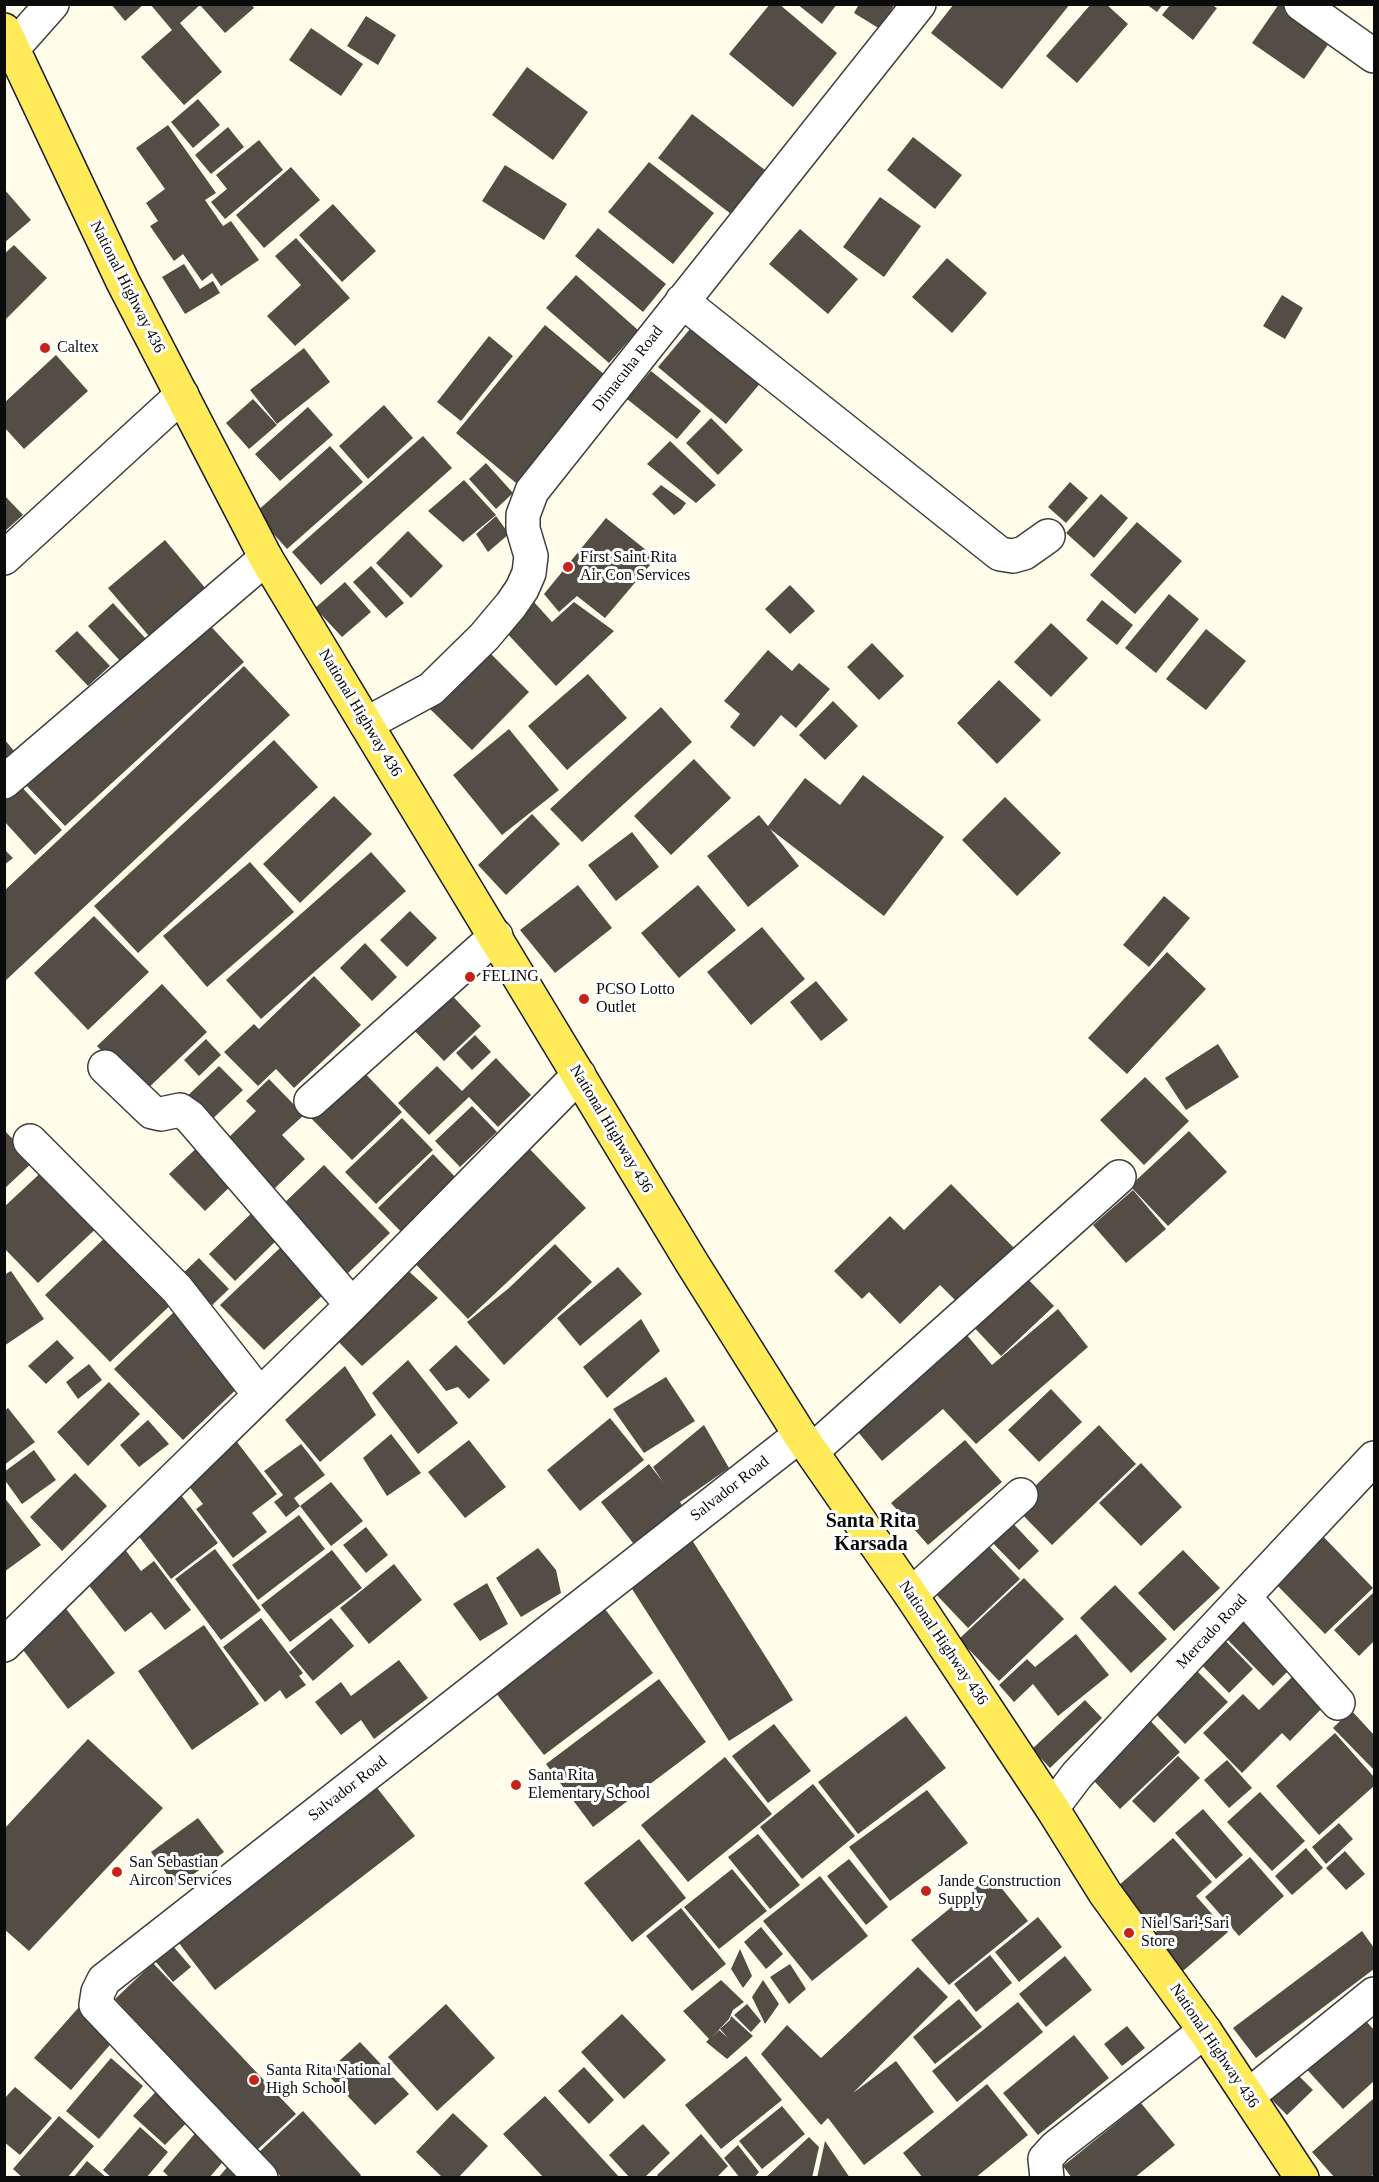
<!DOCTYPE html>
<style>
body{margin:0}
#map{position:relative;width:1379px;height:2182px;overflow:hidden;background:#fffde9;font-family:Georgia,serif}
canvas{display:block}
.frame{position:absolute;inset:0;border:6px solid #0b0b0b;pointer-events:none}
</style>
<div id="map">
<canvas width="1379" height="2182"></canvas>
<div class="frame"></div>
</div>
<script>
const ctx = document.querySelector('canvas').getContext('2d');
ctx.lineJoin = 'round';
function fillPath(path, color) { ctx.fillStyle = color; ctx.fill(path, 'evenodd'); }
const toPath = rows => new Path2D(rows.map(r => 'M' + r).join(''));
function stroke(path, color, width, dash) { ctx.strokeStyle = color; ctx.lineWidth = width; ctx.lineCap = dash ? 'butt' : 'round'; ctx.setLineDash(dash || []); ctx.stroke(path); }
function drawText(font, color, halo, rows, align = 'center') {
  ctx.font = font + ' Georgia,serif'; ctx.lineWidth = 6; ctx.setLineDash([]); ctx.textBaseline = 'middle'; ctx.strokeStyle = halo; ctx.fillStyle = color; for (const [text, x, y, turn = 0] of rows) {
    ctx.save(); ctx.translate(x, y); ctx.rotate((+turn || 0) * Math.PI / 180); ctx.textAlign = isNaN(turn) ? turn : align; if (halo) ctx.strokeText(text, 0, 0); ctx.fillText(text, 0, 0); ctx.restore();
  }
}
fillPath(toPath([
 [111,4,144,4,125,21],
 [150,4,251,4,254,8,225,33,200,5,180,23,222,72,184,105,141,57,172,30],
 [770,4,779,4,837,53,793,107,729,54],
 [797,4,837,4,822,24],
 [859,4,895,4,880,29,854,13],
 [954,4,1070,4,1002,89,931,33],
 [1091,4,1106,4,1128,24,1077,83,1046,56],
 [1146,4,1163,4,1157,12],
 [1279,4,1282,4,1332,39,1304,79,1252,43],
 [1170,5,1212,5,1217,8,1193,40,1162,15],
 [366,16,396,35,378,65,347,46],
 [311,28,363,64,341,96,289,60],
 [527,67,588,112,553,160,492,115],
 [198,99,220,125,193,148,171,122],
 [692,114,765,170,731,214,658,158],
 [168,125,216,193,205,200,223,226,231,221,259,260,221,286,212,273,202,281,183,254,174,261,150,226,158,221,146,203,165,189,136,148],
 [228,127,244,147,211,174,195,155],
 [913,137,962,175,935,209,887,170],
 [259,140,283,170,225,219,211,202,227,189,216,175],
 [649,162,714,213,673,264,608,212],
 [505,165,567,204,544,240,482,201],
 [291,167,320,200,264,248,236,215],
 [4,189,31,220,4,243],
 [880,197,921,226,884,277,843,247],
 [333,204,376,251,342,282,299,235],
 [598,228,666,284,643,312,575,256],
 [800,229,858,279,828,314,769,264],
 [296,238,350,298,295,346,267,316,301,285,275,256],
 [14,245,47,278,4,321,4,254],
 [947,258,987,293,952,333,912,297],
 [184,264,200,289,213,281,220,293,185,314,162,277],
 [576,275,638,330,609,363,546,308],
 [1282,295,1303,308,1285,339,1263,326],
 [701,316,768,374,726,424,658,367],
 [545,325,605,375,516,483,456,433],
 [489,336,513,356,461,421,437,402],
 [304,348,330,382,277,424,250,390],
 [56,355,88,391,24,449,4,427,4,403],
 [651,371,701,411,677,439,627,399],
 [253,399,277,425,249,449,226,423],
 [384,405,413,438,368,479,339,446],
 [308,407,333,435,280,481,255,454],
 [711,418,743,450,718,475,686,443],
 [423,436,452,468,321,585,292,552],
 [670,441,716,485,696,503,647,464],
 [330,446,363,482,287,549,255,513],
 [486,463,513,493,496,509,469,479],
 [464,480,496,515,463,542,428,511],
 [1070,482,1088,498,1066,523,1048,507],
 [661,485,686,503,681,510,674,515,652,494],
 [1101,494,1128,518,1094,558,1066,533],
 [4,495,23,515,4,532],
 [496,516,509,534,488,552,476,534],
 [606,518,656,558,605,618,577,596,559,612,544,594],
 [1137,522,1182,561,1135,614,1090,575],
 [408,531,443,566,411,598,376,563],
 [165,540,206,589,149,636,108,588],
 [371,566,404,603,386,618,353,582],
 [345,582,371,612,342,637,315,608],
 [790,585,815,611,790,634,765,609],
 [1169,594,1199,619,1156,673,1125,648],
 [1102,600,1133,625,1117,645,1086,620],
 [534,602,552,622,574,602,614,631,556,686,504,630],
 [113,603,146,639,121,662,88,626],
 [204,619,244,662,65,826,25,784],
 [1051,623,1088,658,1051,697,1014,662],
 [1206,629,1246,661,1206,710,1166,679],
 [77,631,110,666,88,686,55,651],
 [872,643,904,676,879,700,847,667],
 [486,649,529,692,472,750,429,708],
 [768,650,792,671,799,663,830,689,796,728,781,715,754,747,730,727,740,714,724,701],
 [244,666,290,715,4,982,4,891],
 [588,674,627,718,567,770,528,726],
 [999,680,1041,720,997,764,957,723],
 [833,701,858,726,825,760,799,735],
 [661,707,692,742,582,842,550,809],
 [509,729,559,790,502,835,453,775],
 [4,739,15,752,4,761],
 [274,740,318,787,138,953,94,906],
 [694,759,731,798,671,855,634,816],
 [863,775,944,837,884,916,770,829,799,866,748,907,707,856,759,815,768,826,805,778,840,805],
 [16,781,62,830,35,855,4,821,4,791],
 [334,796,372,834,300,903,263,864],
 [1005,797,1061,853,1017,896,962,840],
 [532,814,560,844,506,895,478,865],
 [632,832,659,867,616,901,588,865],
 [4,849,13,858,4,865],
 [371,852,406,891,261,1019,226,980],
 [250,862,294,912,207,987,163,936],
 [578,885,612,928,555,973,520,930],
 [698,885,736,930,679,978,641,933],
 [1164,896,1190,918,1149,967,1123,945],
 [410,911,437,938,407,967,380,940],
 [94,916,149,972,88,1030,34,973],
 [762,927,805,979,751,1025,707,972],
 [365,943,397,977,372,1001,340,968],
 [1167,952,1206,989,1127,1074,1088,1038],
 [314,976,361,1025,294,1088,276,1069,258,1086,224,1052,254,1024,259,1029],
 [816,981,848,1020,821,1041,790,1002],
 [162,984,207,1032,143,1093,97,1046],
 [444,987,481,1026,444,1061,407,1023],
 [475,1035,491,1052,472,1070,456,1053],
 [206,1039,221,1055,199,1076,184,1060],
 [1218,1044,1239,1077,1186,1110,1165,1078],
 [496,1058,531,1095,498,1127,469,1097,429,1135,398,1103,437,1066,462,1091],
 [357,1065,402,1112,352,1160,306,1113],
 [219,1066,243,1090,206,1125,183,1100],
 [1145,1077,1189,1121,1144,1165,1100,1120],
 [269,1079,304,1115,282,1135,305,1159,274,1189,226,1140,256,1111,246,1101],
 [472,1106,497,1132,460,1167,435,1141],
 [402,1118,433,1150,376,1204,345,1172],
 [4,1130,34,1161,4,1189],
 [1189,1131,1227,1172,1168,1226,1130,1186],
 [203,1142,238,1179,205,1211,169,1174],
 [525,1144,586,1208,468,1319,407,1255],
 [433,1154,464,1186,408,1239,378,1208],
 [324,1165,390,1233,347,1274,281,1206],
 [48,1166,103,1222,38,1283,4,1248,4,1207],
 [951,1184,1017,1251,961,1306,940,1285,900,1324,869,1292,862,1299,834,1271,890,1216,904,1230],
 [1133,1190,1166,1229,1126,1263,1093,1225],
 [258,1207,284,1233,235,1281,209,1254],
 [112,1231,177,1299,110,1362,45,1295],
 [555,1244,592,1282,504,1365,467,1322,509,1288],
 [280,1248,324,1294,264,1350,220,1305],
 [199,1258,229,1289,208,1309,178,1278],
 [402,1265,438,1298,362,1366,331,1334],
 [618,1267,642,1294,580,1346,557,1318],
 [11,1271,44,1319,4,1346,4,1275],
 [1021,1272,1054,1306,1001,1356,969,1322],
 [1058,1309,1088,1347,976,1444,943,1409,882,1461,854,1427,961,1328,992,1365],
 [174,1312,243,1383,183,1440,114,1369],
 [641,1319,660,1351,607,1398,583,1367],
 [57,1340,74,1358,46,1384,28,1366],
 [456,1345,490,1380,469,1399,458,1387,446,1391,429,1370],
 [408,1360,458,1423,418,1454,372,1393],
 [89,1364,102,1380,78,1399,66,1382],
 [345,1366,376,1415,320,1462,285,1420],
 [666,1377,695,1421,644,1453,613,1409],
 [109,1382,140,1414,88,1466,57,1432],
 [1051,1389,1082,1422,1039,1462,1008,1430],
 [8,1408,35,1442,4,1465,4,1411],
 [610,1418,644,1460,580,1511,547,1470],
 [148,1420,169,1444,139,1467,120,1445],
 [704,1425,729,1468,680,1502,684,1508,633,1543,601,1502,649,1464,663,1482,653,1467],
 [1099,1425,1136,1464,1052,1545,1014,1506],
 [391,1434,421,1473,387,1496,363,1458],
 [469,1440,506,1487,465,1518,428,1472],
 [965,1440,1002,1482,928,1545,891,1503],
 [237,1442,277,1494,252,1513,267,1532,233,1558,196,1509,203,1504,181,1476,212,1461],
 [301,1444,325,1475,294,1498,300,1506,286,1517,274,1502,283,1495,264,1471],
 [34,1450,56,1480,22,1504,4,1479,4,1472],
 [1141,1463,1182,1507,1141,1546,1099,1503],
 [75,1473,107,1506,62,1551,30,1517],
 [331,1482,363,1521,331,1546,300,1506],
 [178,1491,218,1543,171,1579,131,1526],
 [4,1497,41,1545,4,1572],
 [299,1515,325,1549,258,1600,232,1565],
 [1007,1517,1039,1551,1019,1570,986,1536],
 [366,1527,388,1555,366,1573,343,1545],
 [1315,1528,1373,1588,1325,1634,1266,1574],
 [982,1539,1020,1579,968,1628,930,1588],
 [692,1540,793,1700,729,1741,627,1581],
 [124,1548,141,1571,154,1561,191,1610,165,1630,151,1612,125,1632,84,1579],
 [538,1548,556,1570,561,1593,521,1617,496,1578],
 [215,1549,261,1610,221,1640,175,1579],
 [332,1550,362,1588,290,1642,261,1605],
 [1183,1550,1220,1588,1174,1631,1138,1593],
 [394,1564,422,1600,369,1644,340,1608],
 [1024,1578,1064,1619,999,1681,959,1639],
 [487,1583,508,1624,480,1641,453,1604],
 [1115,1585,1167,1639,1131,1673,1080,1618],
 [1374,1592,1374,1641,1359,1656,1334,1630],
 [602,1605,653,1673,544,1755,492,1688],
 [64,1606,115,1673,68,1709,17,1642],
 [1247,1608,1298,1661,1273,1686,1221,1633],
 [261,1618,303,1673,299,1676,306,1685,286,1699,280,1690,265,1702,223,1647],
 [331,1618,354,1646,313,1681,289,1652],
 [204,1625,259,1704,192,1750,138,1671],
 [1217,1632,1253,1669,1229,1693,1193,1656],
 [1076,1634,1109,1675,1058,1716,1033,1684,1014,1702,999,1685,1027,1659,1035,1667],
 [399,1660,428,1698,374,1739,361,1720,341,1735,315,1702,341,1682,351,1696],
 [1189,1663,1228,1702,1185,1744,1147,1705],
 [1297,1672,1328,1702,1290,1741,1282,1733,1242,1773,1203,1733,1243,1694,1259,1710],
 [659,1679,706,1742,593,1827,546,1764],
 [1085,1700,1102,1718,1050,1768,1032,1749],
 [1351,1710,1374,1735,1374,1770,1333,1728],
 [1143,1713,1180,1752,1120,1809,1084,1770],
 [906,1716,946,1768,858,1834,818,1782],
 [774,1724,811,1771,768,1803,732,1756],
 [1335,1733,1374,1777,1374,1786,1319,1835,1276,1786],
 [88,1739,163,1808,29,1951,4,1929,4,1829],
 [1178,1756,1200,1778,1154,1823,1132,1801],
 [725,1757,772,1814,688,1882,641,1825],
 [1227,1760,1252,1788,1229,1808,1204,1780],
 [374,1784,415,1836,215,1990,175,1938],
 [813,1784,855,1836,802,1879,760,1827],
 [927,1790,968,1843,890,1901,849,1847],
 [1260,1792,1305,1841,1272,1871,1227,1822],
 [1203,1809,1243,1855,1216,1879,1175,1833],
 [198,1818,224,1852,176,1887,151,1852],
 [1339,1823,1353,1839,1326,1864,1312,1847],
 [758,1834,800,1885,770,1909,728,1857],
 [1173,1838,1212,1882,1196,1896,1228,1932,1183,1971,1151,1936,1157,1931,1118,1886],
 [639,1839,686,1898,632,1942,584,1883],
 [1306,1848,1323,1868,1292,1895,1275,1876],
 [1345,1851,1365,1874,1346,1890,1326,1868],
 [1250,1857,1284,1896,1239,1936,1205,1897],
 [849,1859,888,1907,866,1925,827,1876],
 [732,1869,767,1911,719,1949,684,1907],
 [991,1875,1028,1921,949,1985,911,1940],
 [820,1876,868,1936,812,1981,763,1921],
 [681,1908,726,1964,692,1991,646,1936],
 [1038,1917,1062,1947,1019,1982,995,1952],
 [761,1927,783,1954,766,1969,744,1942],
 [1362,1931,1374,1948,1374,1969,1256,2058,1233,2028],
 [166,1938,191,1967,173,1982,148,1953],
 [740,1949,752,1976,743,1988,731,1969],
 [990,1955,1012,1983,976,2012,954,1984],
 [1065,1956,1092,1990,1046,2027,1019,1994],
 [153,1963,296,2114,257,2150,115,1999],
 [790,1964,806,1989,789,2004,770,1977],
 [918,1967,948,1997,853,2093,896,2061,934,2112,864,2165,828,2118,821,2125,761,2054,787,2025,821,2058],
 [721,1980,744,2002,733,2010,729,2019,712,2037,719,2030,728,2038,720,2029,730,2020,731,2016,753,2036,727,2059,706,2042,709,2039,683,2011],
 [763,1980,779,2004,765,2024,752,1997],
 [959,1999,982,2027,935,2064,913,2037],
 [1018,2002,1043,2032,957,2102,932,2071],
 [446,2004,495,2058,437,2111,388,2057],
 [747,2004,761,2021,751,2032,734,2015],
 [79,2007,115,2039,71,2090,34,2058],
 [1358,2012,1374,2030,1374,2081,1343,2109,1301,2063],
 [622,2014,666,2060,624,2099,581,2052],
 [1127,2026,1145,2048,1122,2066,1104,2044],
 [1074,2035,1109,2078,1038,2135,1003,2093],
 [360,2042,409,2094,375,2125,326,2073],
 [746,2056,782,2100,721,2149,685,2105],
 [111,2058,143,2086,99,2139,66,2111],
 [584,2067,614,2100,589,2124,558,2091],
 [1291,2068,1313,2090,1287,2115,1265,2093],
 [164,2083,195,2114,165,2145,133,2116],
 [987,2084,1028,2135,975,2178,923,2178,903,2153],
 [15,2087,52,2118,20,2155,4,2142,4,2099],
 [545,2096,620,2178,544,2178,503,2134],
 [1373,2099,1374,2174,1370,2178,1335,2178,1312,2152],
 [1141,2103,1175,2145,1134,2178,1072,2178,1063,2166],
 [782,2106,805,2134,762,2169,739,2141],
 [303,2111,361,2175,359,2178,282,2178,259,2152],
 [453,2113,488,2146,458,2178,443,2178,416,2152],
 [59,2116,94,2146,67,2178,23,2178,13,2169],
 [643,2124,670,2153,644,2178,630,2178,609,2155],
 [140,2127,168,2152,146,2178,112,2178,103,2170],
 [197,2131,227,2157,209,2178,170,2178,163,2171],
 [701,2134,728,2166,716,2178,659,2178,657,2175],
 [809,2137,819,2147,812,2178,765,2178],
 [825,2141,850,2178,817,2178],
 [738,2145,759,2172,754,2178,740,2178,724,2158],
 [234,2159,255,2178,218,2178],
 [87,2161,107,2178,73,2178]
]), '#544d46');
const minor = toPath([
 [1301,4,1374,56],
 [13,48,52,4],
 [682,301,1000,554,1013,556,1024,553,1048,536],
 [4,558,182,395],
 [366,724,431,689,484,637,511,605,522,589,529,573,531,556,523,529,523,515,532,491,919,4],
 [4,782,266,558],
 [105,1067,152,1112,161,1114,180,1110,190,1117,352,1305],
 [311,1101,496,936],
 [30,1141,177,1289,260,1395],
 [812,1451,1119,1177],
 [911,1595,1021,1495],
 [1244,1597,1338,1703],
 [4,1645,352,1305,579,1075],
 [1052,1808,1077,1775,1374,1458],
 [1248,2096,1374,1994],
 [261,2178,96,2005,98,1992,104,1980,800,1435],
 [1047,2178,1045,2159,1056,2147,1205,2031]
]);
const major = toPath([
 [4,30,123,282,266,558,366,724,692,1263,800,1435,911,1595,1052,1808,1105,1893,1205,2031,1302,2178]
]);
stroke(minor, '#3e3e3e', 36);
stroke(major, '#1c1c1c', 36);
stroke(minor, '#fff', 33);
stroke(major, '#ffea59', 33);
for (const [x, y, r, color] of [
 [45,348,6,"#c62418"],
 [568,567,6,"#c62418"],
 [470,977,6,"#c62418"],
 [584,999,6,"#c62418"],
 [516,1785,6,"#c62418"],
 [117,1872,6,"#c62418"],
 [926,1891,6,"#c62418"],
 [1129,1933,6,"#c62418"],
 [254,2080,6,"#c62418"]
]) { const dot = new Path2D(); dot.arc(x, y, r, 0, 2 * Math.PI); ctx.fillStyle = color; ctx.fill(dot); stroke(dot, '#fff', 2); }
drawText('16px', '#0b0b0b', '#fff', [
 ["National Highway 436",127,287,63],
 ["Dimacuha Road",628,369,-52],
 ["National Highway 436",360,713,59],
 ["National Highway 436",611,1129,59],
 ["Salvador Road",730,1489,-38],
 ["Mercado Road",1212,1632,-47],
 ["National Highway 436",943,1643,56],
 ["Salvador Road",348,1789,-38],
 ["National Highway 436",1214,2046,56]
]);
drawText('16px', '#0b0b0b', '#fff', [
 ["Caltex",57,348],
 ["First Saint Rita",580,558],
 ["Air Con Services",580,576],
 ["FELING",482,977],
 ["PCSO Lotto",596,990],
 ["Outlet",596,1008],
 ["Santa Rita",528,1776],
 ["Elementary School",528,1794],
 ["San Sebastian",129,1863],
 ["Aircon Services",129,1881],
 ["Jande Construction",938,1882],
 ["Supply",938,1900],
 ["Niel Sari-Sari",1141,1924],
 ["Store",1141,1942],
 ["Santa Rita National",266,2071],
 ["High School",266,2089]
], 'left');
drawText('bold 20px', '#0b0b0b', '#fff', [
 ["Santa Rita",871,1522],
 ["Karsada",871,1545]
]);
</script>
